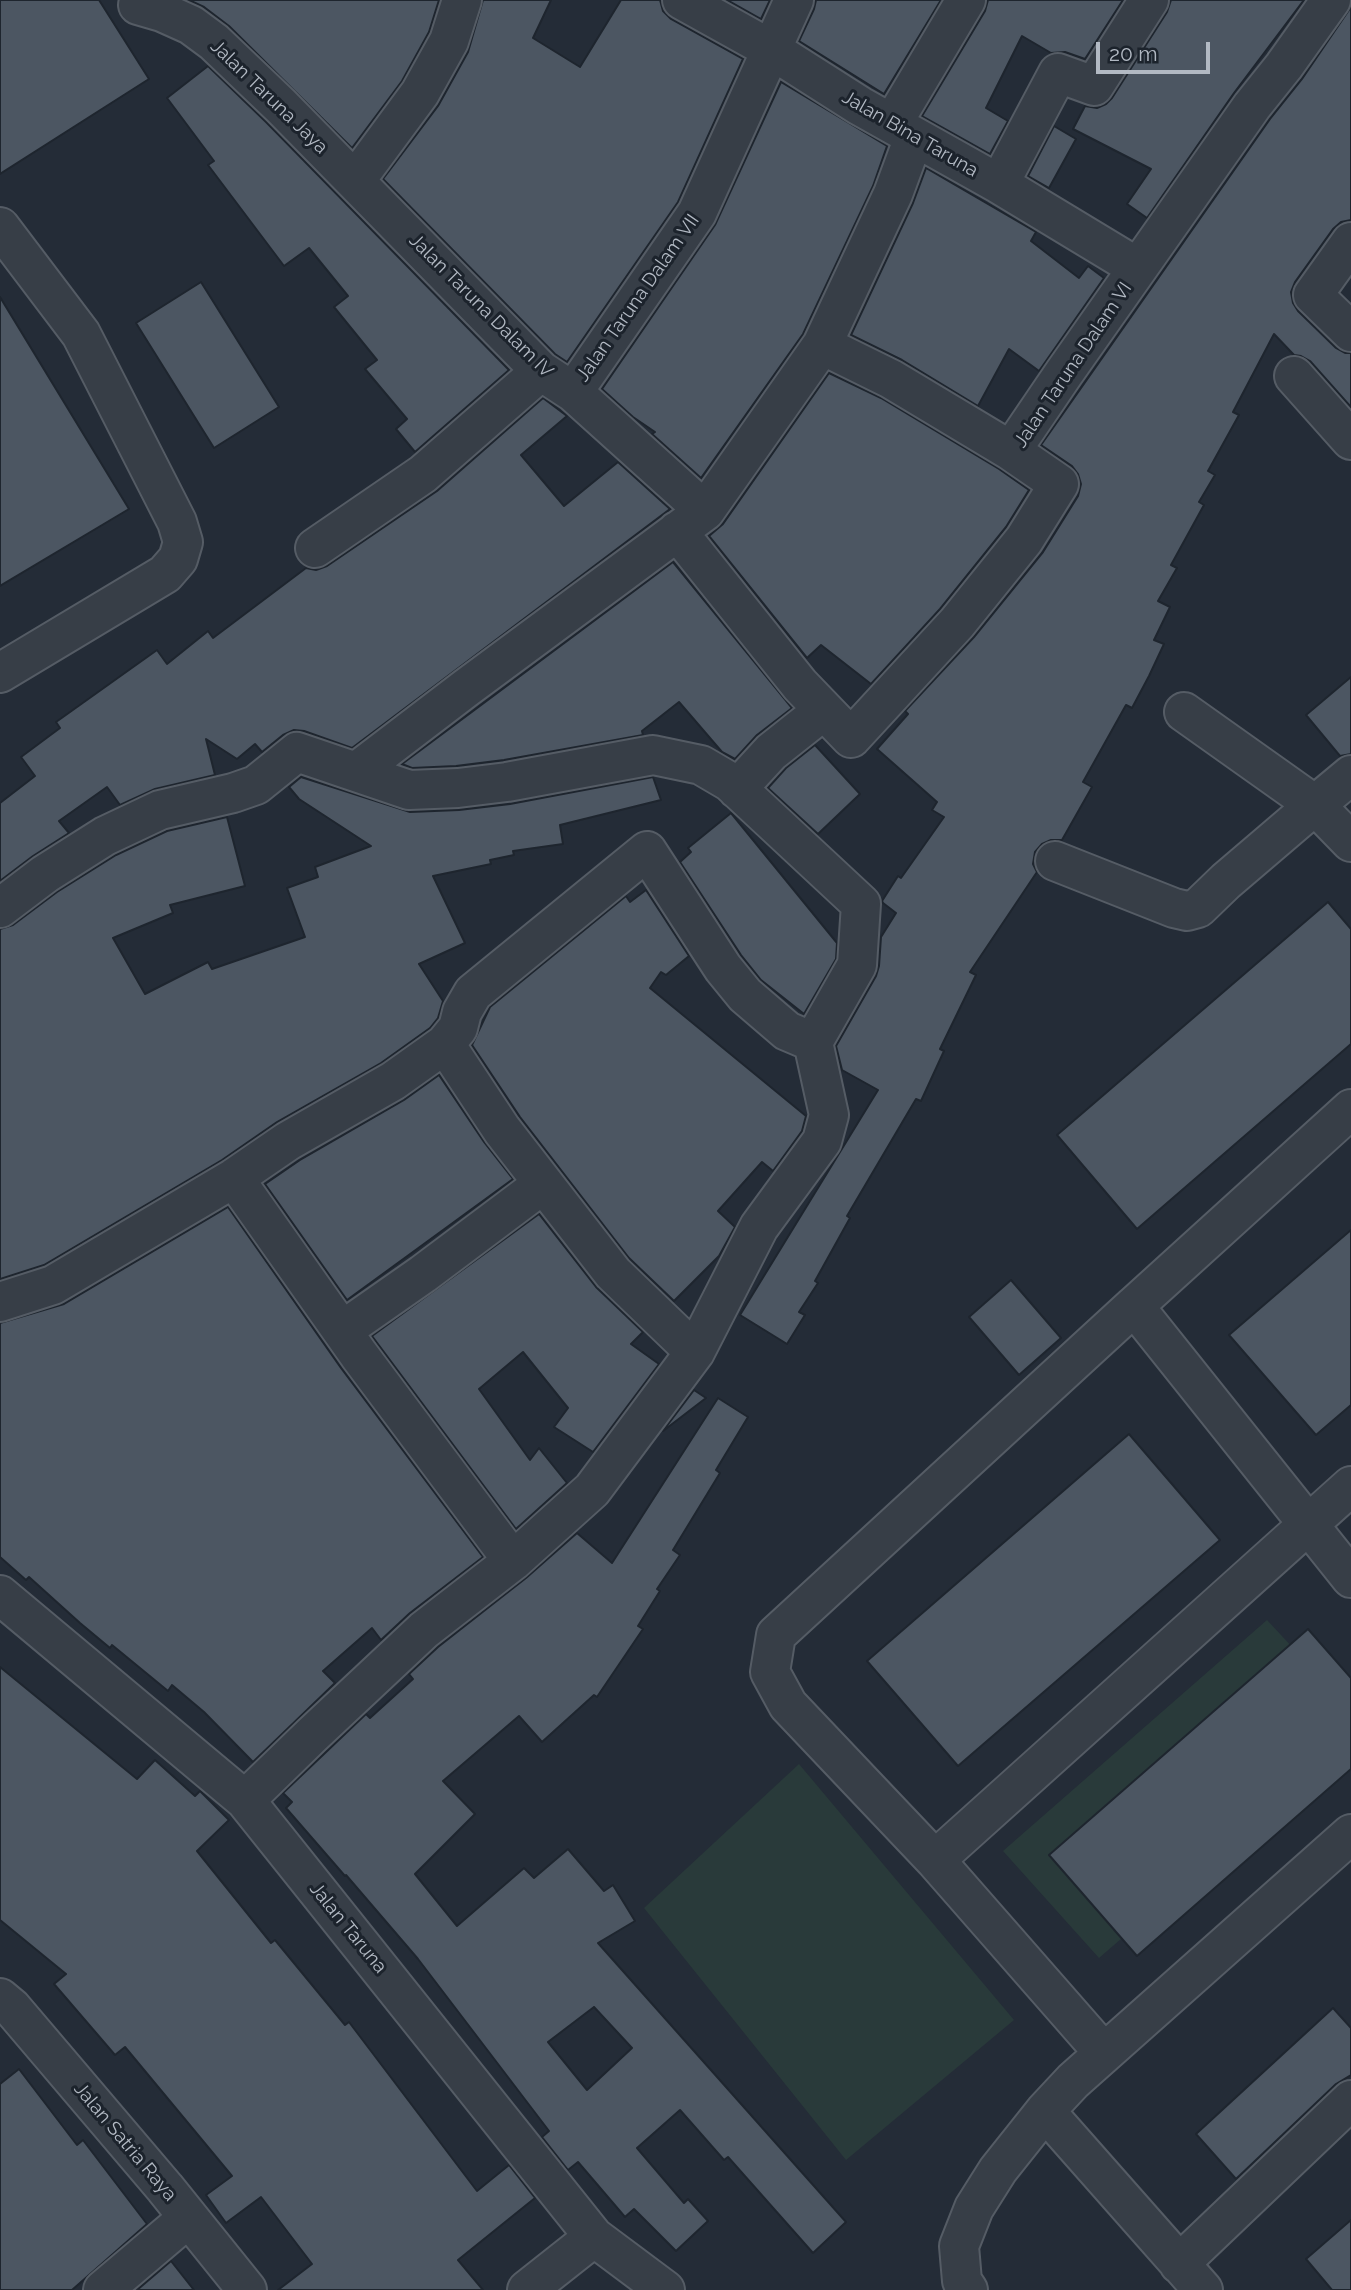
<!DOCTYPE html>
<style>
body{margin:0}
#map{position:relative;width:1351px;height:2290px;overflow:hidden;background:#242c37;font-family:Raleway,sans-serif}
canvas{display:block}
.scale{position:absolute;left:1096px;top:42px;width:114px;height:32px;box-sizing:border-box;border:4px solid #b2b9c3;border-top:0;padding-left:9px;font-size:21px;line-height:24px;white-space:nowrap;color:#b2b9c3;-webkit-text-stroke:5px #1c232c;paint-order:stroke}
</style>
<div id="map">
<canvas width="1351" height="2290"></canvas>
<div class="scale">20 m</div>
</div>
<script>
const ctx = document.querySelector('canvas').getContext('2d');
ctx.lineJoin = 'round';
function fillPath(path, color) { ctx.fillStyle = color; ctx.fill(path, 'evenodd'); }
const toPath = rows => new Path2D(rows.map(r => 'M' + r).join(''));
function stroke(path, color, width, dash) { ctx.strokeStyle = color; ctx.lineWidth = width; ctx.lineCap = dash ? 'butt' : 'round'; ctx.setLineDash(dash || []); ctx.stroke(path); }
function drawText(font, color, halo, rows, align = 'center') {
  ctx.font = font + ' Raleway,sans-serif'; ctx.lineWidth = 6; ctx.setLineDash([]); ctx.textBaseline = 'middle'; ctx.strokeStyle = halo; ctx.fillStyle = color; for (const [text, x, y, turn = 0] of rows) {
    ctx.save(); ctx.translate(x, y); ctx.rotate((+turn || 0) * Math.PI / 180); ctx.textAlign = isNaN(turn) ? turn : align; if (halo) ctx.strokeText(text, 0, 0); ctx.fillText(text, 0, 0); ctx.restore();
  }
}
fillPath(toPath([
 [1267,1620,1351,1710,1351,1740,1099,1958,1003,1851],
 [799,1764,1014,2020,846,2160,644,1908]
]), '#293a3a');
const building = toPath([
 [0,0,99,0,149,79,0,174,0,0],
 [189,0,439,0,429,32,402,81,352,148,229,26,204,7,189,0],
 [483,0,551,0,533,38,580,67,621,0,660,0,663,11,671,19,743,59,678,202,567,362,555,354,383,179,438,106,468,52,483,0],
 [727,0,770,0,761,19,727,0],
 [816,0,941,0,884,94,799,41,814,9,816,0],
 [988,0,1123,0,1085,59,1065,52,1051,53,1022,36,986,108,1008,121,990,154,922,116,985,11,988,0],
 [1171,0,1304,0,1234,93,1147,218,1127,204,1151,169,1073,129,1085,106,1097,108,1106,104,1112,98,1167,12,1171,0],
 [1351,7,1351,220,1341,222,1333,229,1295,282,1291,292,1293,303,1298,311,1336,348,1345,353,1351,353,1351,407,1310,361,1301,356,1294,355,1274,334,1233,412,1239,415,1208,471,1215,475,1199,502,1204,505,1171,565,1177,568,1158,601,1170,607,1154,640,1164,644,1149,676,1132,708,1126,705,1083,782,1092,787,1062,840,1051,840,1042,844,1035,852,1033,864,1037,872,970,972,976,975,940,1049,944,1051,921,1101,916,1099,847,1216,850,1218,815,1281,818,1283,799,1312,805,1315,787,1344,740,1315,878,1090,842,1070,836,1046,876,976,879,966,881,937,896,913,883,903,882,901,898,876,901,878,944,817,932,810,937,802,877,749,908,714,905,711,974,637,1043,552,1078,496,1081,484,1078,474,1072,466,1041,445,1270,119,1302,79,1351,7],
 [208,66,266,122,509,370,415,452,396,429,407,419,365,369,377,360,334,307,348,296,309,248,284,266,208,165,214,161,167,98,208,66],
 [781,82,887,146,873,186,803,334,701,478,652,434,655,432,633,417,602,389,715,225,781,82],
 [1054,126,1076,139,1049,188,1028,176,1054,126],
 [926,168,1036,232,1031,241,1079,278,1088,266,1104,278,1039,371,1009,349,978,406,902,360,851,335,913,203,926,168],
 [201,282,279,407,214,448,136,323,201,282],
 [0,297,129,509,0,586,0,297],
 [829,373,881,398,999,469,1029,490,1006,527,940,609,871,684,821,645,807,658,709,536,723,524,829,373],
 [543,398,567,416,521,455,564,506,618,462,670,509,352,748,304,731,294,730,283,735,262,752,255,744,237,759,206,739,215,775,155,789,120,805,107,787,59,821,69,833,33,856,0,881,0,803,35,776,21,757,60,728,56,722,157,650,167,664,208,631,213,638,306,568,316,570,327,566,437,491,543,398],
 [673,562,792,708,757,735,735,759,722,752,679,702,642,731,643,735,504,760,456,766,412,768,402,764,673,562],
 [1351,677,1351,754,1340,756,1306,715,1351,677],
 [815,745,860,794,818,834,768,788,786,768,815,745],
 [301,777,410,812,459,810,510,804,653,777,661,800,560,825,563,844,513,851,514,855,490,860,491,864,433,876,465,943,419,964,443,1001,438,1018,430,1028,381,1063,277,1122,222,1160,44,1265,0,1279,0,929,13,925,57,892,116,855,167,831,227,817,245,886,170,905,173,913,113,938,145,994,208,962,212,969,305,937,287,888,318,877,315,867,371,846,299,799,289,787,301,777],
 [731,813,837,943,836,959,804,1014,761,980,741,955,680,862,691,852,688,848,731,813],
 [646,890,689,956,666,975,661,972,650,988,806,1116,802,1131,773,1171,762,1162,718,1211,735,1227,719,1256,674,1301,629,1258,520,1117,472,1045,490,1007,626,896,630,902,646,890],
 [1328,902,1351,929,1351,1044,1137,1229,1057,1135,1328,902],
 [439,1075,484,1142,513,1179,347,1300,265,1184,300,1160,404,1100,439,1075],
 [228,1207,341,1368,483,1557,410,1613,381,1640,372,1628,323,1671,335,1683,253,1762,204,1712,172,1685,168,1691,112,1645,110,1648,80,1623,29,1577,26,1580,0,1557,0,1323,64,1304,228,1207],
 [539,1214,596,1287,643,1332,631,1344,659,1364,593,1452,554,1427,568,1408,523,1352,479,1389,530,1460,539,1448,567,1483,516,1529,372,1336,539,1214],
 [1351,1230,1351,1405,1316,1435,1229,1335,1351,1230],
 [1011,1280,1061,1338,1019,1375,969,1317,1011,1280],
 [694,1390,706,1398,663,1431,694,1390],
 [718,1398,748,1417,716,1470,720,1473,673,1550,680,1555,657,1589,660,1591,638,1626,643,1629,597,1697,594,1695,542,1742,519,1716,443,1781,475,1814,415,1874,457,1926,524,1868,534,1878,568,1849,604,1891,613,1885,635,1921,598,1943,846,2222,813,2253,728,2157,724,2160,680,2110,637,2148,684,2203,688,2199,708,2221,676,2251,634,2209,625,2217,578,2162,568,2170,542,2137,549,2131,418,1959,346,1875,345,1876,286,1808,292,1802,283,1793,366,1714,370,1718,413,1679,409,1674,438,1647,526,1578,577,1533,612,1563,718,1398],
 [594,2007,632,2048,587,2090,548,2042,594,2007],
 [1129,1434,1220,1540,958,1766,867,1661,1129,1434],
 [1308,1629,1351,1678,1351,1769,1137,1956,1049,1855,1308,1629],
 [0,1667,137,1779,155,1760,195,1796,200,1791,229,1820,197,1851,271,1943,275,1940,345,2025,349,2022,477,2191,509,2165,535,2198,458,2260,483,2290,278,2290,312,2264,261,2197,226,2223,206,2195,232,2176,125,2047,115,2055,54,1984,66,1974,0,1920,0,1667],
 [1333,2008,1351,2028,1351,2075,1336,2084,1236,2179,1196,2134,1333,2008],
 [19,2069,77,2145,83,2140,147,2224,72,2290,0,2290,0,2084,19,2069],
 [1351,2220,1351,2290,1332,2290,1306,2259,1351,2220],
 [171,2261,194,2290,137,2290,171,2261]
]);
fillPath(building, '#4c5662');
stroke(building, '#1e252e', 2);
const minor = toPath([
 [682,0,772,50,860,106,999,184,1138,268],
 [138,5,162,12,191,25,214,42,281,106,541,371,573,392,705,511],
 [892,124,966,0],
 [355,181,420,93,449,41,462,0],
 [999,184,1058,73,1094,86,1149,0],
 [0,227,81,334,177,522,183,542,178,559,165,574,0,673],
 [1351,242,1313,295,1351,332],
 [822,345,891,379,1011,451],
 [1294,376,1351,440],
 [573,392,697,213,794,0],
 [677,531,800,685,851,738,957,623,1024,540,1059,484,1011,451,1064,373,1252,106,1284,66,1331,0],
 [315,548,423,474,541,371],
 [1184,712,1315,805,1351,775],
 [356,772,466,688,705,511,822,345,893,194,914,137],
 [737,789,771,752,824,710],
 [1055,861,1174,908,1187,911,1198,908,1226,881,1315,805,1351,842],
 [0,908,45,874,105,836,160,810,233,793,256,785,297,752,409,790,458,788,507,782,653,755,701,765,730,782,861,904,857,965,813,1042,829,1115,822,1141,759,1227,695,1352,592,1490,513,1561,424,1630,312,1735,245,1800],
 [445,1044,502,1130,613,1273,695,1352],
 [1351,1109,1134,1306,1351,1578],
 [234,1178,359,1355,513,1561],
 [0,1302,53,1285,234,1178,288,1141,393,1081,445,1044,458,1028,462,1012,473,993,647,851,723,968,745,995,787,1031,813,1042],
 [343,1330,423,1274,543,1184],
 [0,1595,245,1800,594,2237,665,2290],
 [935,1860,788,1705,770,1672,776,1635,1134,1306],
 [0,1998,12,2008,165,2188,247,2290],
 [1104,2053,935,1860,1351,1486],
 [1045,2111,1203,2290],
 [1179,2264,1351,2100],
 [103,2290,188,2218],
 [527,2290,594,2237],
 [968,2290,962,2281,959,2246,974,2208,998,2170,1045,2111,1073,2081,1351,1834]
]);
stroke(minor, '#555c65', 42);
stroke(minor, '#373e47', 38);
drawText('19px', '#b2b9c3', '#1c232c', [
 ["Jalan Taruna Jaya",269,97,44],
 ["Jalan Bina Taruna",910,134,30],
 ["Jalan Taruna Dalam VII",638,298,-55],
 ["Jalan Taruna Dalam IV",481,306,45],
 ["Jalan Taruna Dalam VI",1073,365,-56],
 ["Jalan Taruna",348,1928,51],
 ["Jalan Satria Raya",125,2142,50]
]);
</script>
